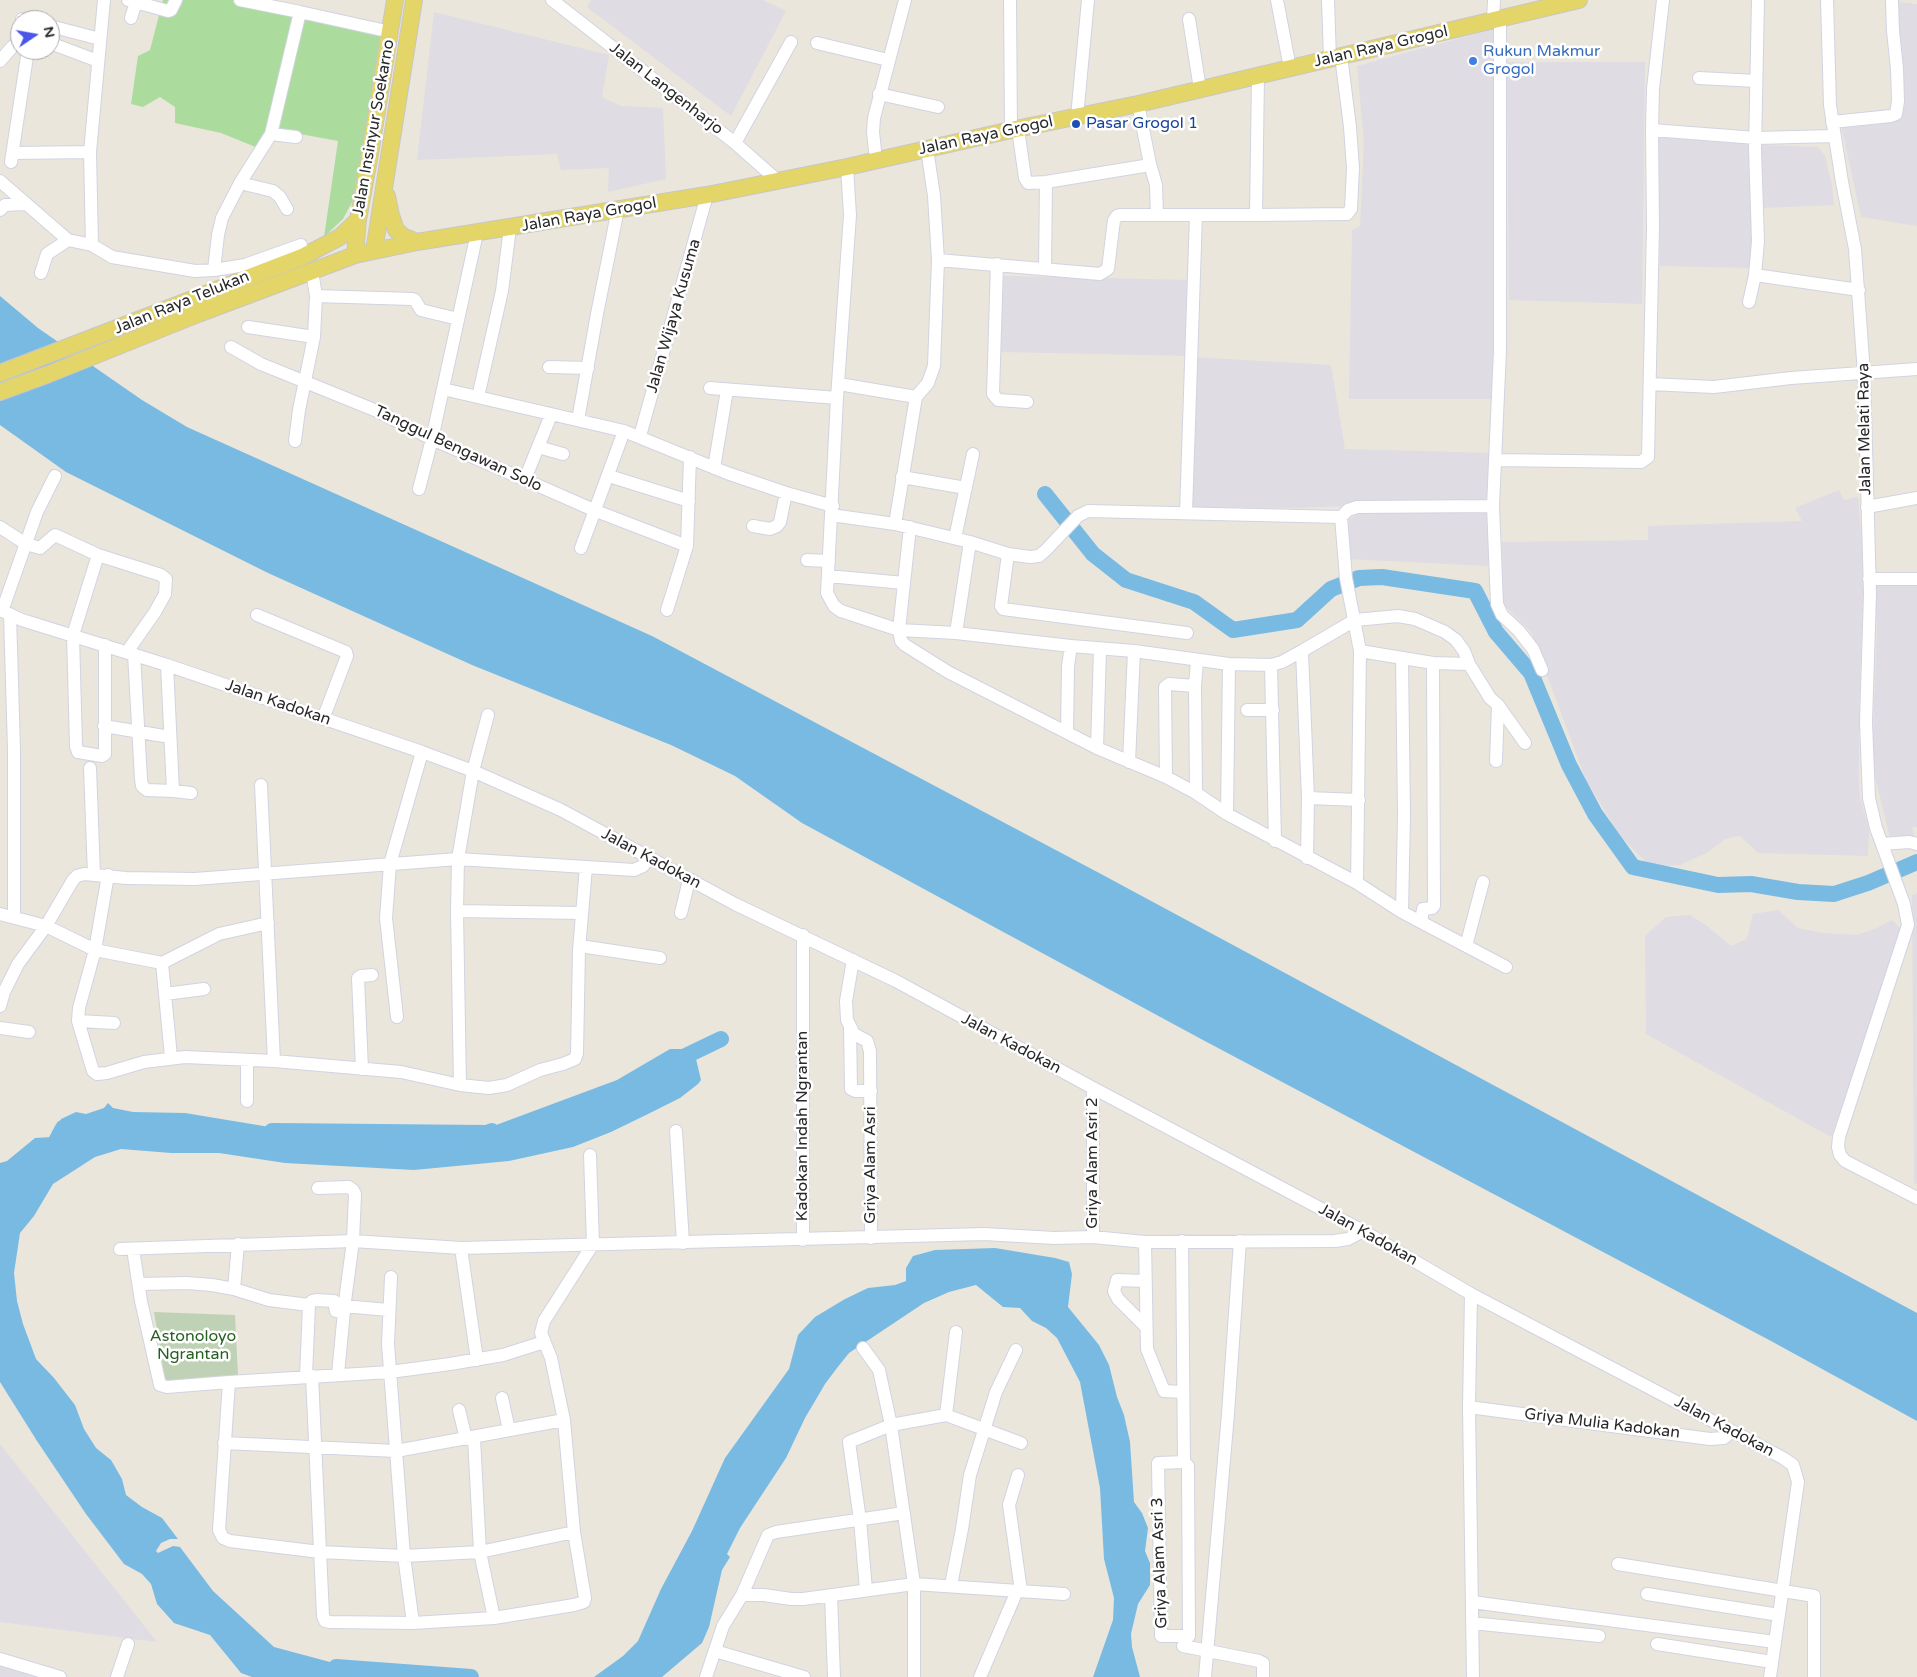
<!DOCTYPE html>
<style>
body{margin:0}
#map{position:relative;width:1917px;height:1677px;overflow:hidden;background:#eae6dc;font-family:"Varela Round",sans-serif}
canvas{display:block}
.north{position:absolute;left:10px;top:10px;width:50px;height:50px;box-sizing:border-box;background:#fff;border:1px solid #a9a9a9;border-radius:50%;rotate:78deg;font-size:14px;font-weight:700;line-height:20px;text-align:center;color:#292929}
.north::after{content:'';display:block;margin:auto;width:18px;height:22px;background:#4b56e8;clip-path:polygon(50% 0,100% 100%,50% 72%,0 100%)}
</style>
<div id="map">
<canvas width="1917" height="1677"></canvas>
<div class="north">N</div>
</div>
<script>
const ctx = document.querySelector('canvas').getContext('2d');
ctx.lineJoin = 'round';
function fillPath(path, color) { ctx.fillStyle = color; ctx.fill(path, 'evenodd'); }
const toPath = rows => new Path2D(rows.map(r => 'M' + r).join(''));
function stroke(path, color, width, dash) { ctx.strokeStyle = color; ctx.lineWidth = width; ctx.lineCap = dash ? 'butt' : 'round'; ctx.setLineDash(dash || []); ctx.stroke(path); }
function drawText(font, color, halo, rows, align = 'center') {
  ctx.font = font + ' "Varela Round",sans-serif'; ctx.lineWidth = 5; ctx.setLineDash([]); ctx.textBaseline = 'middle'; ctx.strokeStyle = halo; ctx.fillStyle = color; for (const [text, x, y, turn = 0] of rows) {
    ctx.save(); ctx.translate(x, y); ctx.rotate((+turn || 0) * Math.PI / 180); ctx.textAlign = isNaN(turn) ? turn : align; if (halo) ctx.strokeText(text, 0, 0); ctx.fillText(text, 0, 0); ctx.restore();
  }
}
fillPath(toPath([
 [591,0,763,0,786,11,731,116,587,7],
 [1898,2,1917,4,1917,226,1861,217,1841,125,1850,127,1878,124,1892,120,1904,111],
 [434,12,609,55,602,97,621,106,663,108,666,179,608,192,609,168,561,170,557,154,417,160],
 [1498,28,1494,261,1496,399,1349,399,1352,230,1360,226,1364,142,1357,66],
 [1507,62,1645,62,1642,304,1509,300],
 [1657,136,1747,142,1753,174,1753,268,1660,266],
 [1762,145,1818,147,1825,156,1832,185,1834,205,1762,208],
 [1004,276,1194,280,1191,356,1000,352],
 [1193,357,1331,365,1345,449,1491,453,1490,501,1289,508,1190,507],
 [1839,490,1844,500,1858,497,1864,565,1859,711,1859,783,1860,797,1869,829,1868,856,1758,853,1740,836,1725,839,1708,852,1680,865,1650,866,1620,836,1586,780,1531,632,1503,604,1502,542,1648,540,1648,526,1802,521,1795,508],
 [1489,511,1488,566,1347,559,1349,519,1361,513],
 [1917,581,1917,827,1912,827,1914,836,1890,839,1872,763,1877,628,1874,582],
 [1917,893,1917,1184,1914,1183,1912,895],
 [1778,910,1798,928,1823,933,1856,935,1875,929,1892,920,1904,932,1831,1137,1646,1034,1645,936,1666,917,1690,915,1707,926,1731,946,1747,939,1753,914],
 [0,1444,157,1642,0,1622],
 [0,1654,64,1677,0,1677]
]), '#dfdce3');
fillPath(toPath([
 [163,0,250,0,298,11,273,120,258,148,221,133,175,123,175,107,160,97,143,107,131,104,138,56,150,50],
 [304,13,383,28,360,187,343,219,324,237,338,141,279,130]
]), '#abdc9e');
fillPath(toPath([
 [154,1312,235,1315,238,1375,167,1382,165,1379]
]), '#c0d2b5');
fillPath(toPath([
 [0,296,38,328,142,400,187,427,652,636,1101,874,1917,1313,1917,1421,1771,1341,1201,1039,802,823,735,776,671,745,472,665,268,573,66,472,0,425],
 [670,1049,683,1049,696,1059,701,1080,698,1084,680,1098,648,1114,611,1132,573,1147,509,1161,414,1170,285,1163,219,1153,171,1153,121,1149,95,1157,53,1184,34,1216,20,1233,14,1273,17,1301,23,1324,36,1359,54,1378,75,1405,84,1429,96,1448,111,1460,122,1479,126,1495,142,1507,162,1518,178,1539,170,1539,161,1543,156,1551,158,1553,173,1546,180,1547,213,1591,274,1647,386,1677,252,1677,241,1673,210,1635,174,1623,157,1604,151,1584,142,1574,124,1564,86,1514,37,1441,0,1382,0,1163,7,1161,35,1138,52,1137,54,1135,52,1131,55,1129,69,1130,69,1126,60,1123,61,1119,76,1112,86,1114,104,1108,108,1103,113,1108,133,1112,185,1113,324,1136,423,1140,457,1136,488,1128,617,1080],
 [995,1248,1055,1258,1069,1262,1072,1274,1068,1307,1099,1345,1109,1365,1117,1397,1124,1415,1130,1442,1134,1502,1142,1513,1148,1528,1145,1551,1150,1563,1150,1585,1138,1604,1131,1634,1132,1647,1140,1677,1093,1677,1113,1620,1114,1598,1104,1559,1100,1488,1080,1382,1057,1338,1046,1328,1032,1321,1020,1308,1003,1307,976,1285,949,1292,924,1303,849,1353,837,1368,825,1384,805,1418,786,1458,740,1528,727,1554,730,1557,722,1570,709,1627,702,1643,662,1677,594,1677,623,1656,638,1641,661,1589,692,1531,725,1458,789,1369,798,1335,815,1317,845,1299,868,1288,895,1285,906,1281,906,1268,913,1256,935,1250]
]), '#79bae3');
stroke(toPath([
 [1045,494,1093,554,1126,580,1194,602,1233,630,1297,620,1331,589,1359,578,1382,577,1475,591,1496,632,1531,673,1569,765,1595,814,1633,867,1718,885,1751,884,1798,892,1834,894,1868,883,1917,862],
 [669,1064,721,1039],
 [272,1131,487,1133,492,1131],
 [52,1149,63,1128,90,1129],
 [336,1667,471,1677]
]), '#79bae3', 16);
const minor = toPath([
 [104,0,90,152,92,245,112,257,195,271,214,270,218,235,222,218,240,183,271,134,300,12,391,32],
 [128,0,168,11,171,10,176,0],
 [240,0,300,12],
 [552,0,735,143,778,181],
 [1010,0,1011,130],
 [1277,0,1290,68],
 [1328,0,1330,59],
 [1827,0,1830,105,1842,182,1855,249,1864,374,1870,594,1866,722,1869,798,1876,828,1904,904,1908,925,1839,1137,1838,1147,1840,1155,1845,1161,1917,1198],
 [131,18,136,2],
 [22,19,27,20],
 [1189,19,1200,89],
 [1500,19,1500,350,1493,506,1497,604,1502,615,1519,631,1533,649,1542,670],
 [1493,20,1494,0],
 [50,26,100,39],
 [50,43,98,61],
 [817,43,888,60],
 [0,61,12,47,20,42],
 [1699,78,1756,81],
 [879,94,938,107],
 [1077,117,1088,0],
 [1832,122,1891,116,1896,114,1898,101,1897,69,1893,31,1892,0],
 [1018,129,1025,178,1028,183,1046,182,1144,166,1150,164,1138,104],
 [1652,130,1756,138,1834,136],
 [271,134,296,137],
 [735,143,791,42],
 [13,153,90,152],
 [876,160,873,132,874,118,905,0],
 [11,162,28,50],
 [1150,164,1156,185,1157,215],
 [847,167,850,215,837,398,827,593,834,606,841,611,899,630,956,633,1071,646,1134,651,1229,664,1271,665,1282,662,1302,651,1355,620,1398,616,1415,619,1445,632,1456,640,1464,651,1469,664],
 [0,181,68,240],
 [240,183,273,191,280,197,287,209],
 [0,210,5,205,25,204],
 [1256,215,1258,76],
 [938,260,1100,274,1108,269,1114,220,1117,216,1120,215,1256,215,1347,214,1351,209,1353,168,1350,127,1341,56],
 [997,264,993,394,998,400,1027,402],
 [1045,269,1046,182],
 [214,270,245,265,301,245],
 [41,273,47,254,68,240,92,245],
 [1755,275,1859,290],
 [316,296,412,299,415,300,421,310,458,319],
 [1749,302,1755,275,1758,241,1755,149,1758,0],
 [248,327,314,337],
 [231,347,261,364,377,411,432,439,596,511,687,546],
 [549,367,588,368],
 [839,384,916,397],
 [1650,384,1714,387,1791,378,1917,369],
 [710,388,837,398],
 [443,389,624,431,727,473,786,493,833,506],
 [478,397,502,291,510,228],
 [578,420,597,314,618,209],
 [640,436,707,195],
 [295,441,299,410,314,337,316,296,312,271],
 [538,447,563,454],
 [1496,460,1641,462,1648,457,1653,227,1652,130,1653,89,1663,0],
 [714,468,727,390],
 [609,476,689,501],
 [902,477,966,488],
 [525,479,551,415],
 [419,489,432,439,477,233],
 [1867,507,1917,498],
 [1186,512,1196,215],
 [831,515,895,524,970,542,1008,554,1030,557,1039,556,1046,550,1078,516,1088,511,1341,517,1348,510,1357,507,1493,506],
 [1341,517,1346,578,1360,651,1357,883],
 [895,524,916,397,928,383,934,366,938,260,934,196,927,149],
 [753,526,770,529,777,526,780,522,786,493],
 [0,527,26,544,40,548,55,535,98,555],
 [910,527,899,630,901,641,905,645,948,672,1097,748,1166,777,1196,793,1227,814,1357,883,1402,912,1506,967],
 [955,538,973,454],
 [581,548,624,431],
 [1008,554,1001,606,1003,609,1187,633],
 [807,560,829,561],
 [828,576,904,583],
 [1869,579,1917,579],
 [0,610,22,620,167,665,422,752,473,771,561,810,735,904,896,981,1093,1088,1363,1231,1471,1294,1783,1458,1793,1465,1798,1482,1770,1677],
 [667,610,687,546,690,457],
 [2,611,37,512,55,476],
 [10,614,14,750,14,917],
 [257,615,346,652,347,656,323,719],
 [956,633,970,542],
 [105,645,105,754,102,756,78,752,76,746,73,635,98,555,161,575,166,579,165,594,155,612,127,652],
 [1302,651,1308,798,1307,858],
 [1360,651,1433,663,1434,906,1432,908,1423,909,1421,922],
 [134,654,141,779,142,786,147,790,173,791,167,665],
 [1402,659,1404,815,1402,912],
 [1433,663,1469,664,1490,698,1498,705,1525,743],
 [1271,665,1275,841],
 [1247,710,1273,710],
 [104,726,170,737],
 [1067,732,1068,666,1071,646],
 [1097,748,1100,649],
 [1496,761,1498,705],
 [1129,762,1134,651],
 [90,768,94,875],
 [1166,777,1165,687,1169,684,1195,686],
 [261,785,274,1061],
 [173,791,191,793],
 [1196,793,1195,686,1197,661],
 [1308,798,1359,800],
 [1227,814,1229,664],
 [1882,844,1909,842,1917,844],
 [108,875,95,950,79,1008,78,1021,93,1071,97,1074,107,1073,144,1062,185,1057,274,1061,401,1072,460,1085,489,1088,507,1085,540,1070,563,1064,575,1059,577,1053,579,950,586,867],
 [457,911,582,913],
 [681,913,689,880],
 [0,914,46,926,95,950,162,963,171,1057],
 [803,935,803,1240],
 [580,946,660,958],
 [1466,946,1483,882],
 [853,960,846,1001,847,1020,854,1034,867,1041,870,1051,871,1238],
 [162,963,219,934,268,923],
 [165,994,204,989],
 [0,1006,4,992,18,964,46,926,73,880,77,876,84,874,126,878,195,879,458,859,634,870,643,866,649,858],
 [397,1017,386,918,390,864,422,752],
 [78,1021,114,1023],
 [0,1028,29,1032],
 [850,1028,851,1089,855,1091,871,1091],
 [247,1060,247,1101],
 [362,1069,358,978,361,976,372,975],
 [460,1085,457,911,458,859,473,771,488,715],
 [1093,1088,1093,1237],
 [676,1131,683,1243],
 [318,1188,349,1187,353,1190,355,1194,353,1241,345,1301,338,1374],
 [1182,1241,1184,1462,1188,1466,1189,1636,1161,1636,1158,1463,1184,1462],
 [1145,1242,1147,1349,1164,1391,1183,1392],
 [461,1248,477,1360],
 [120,1249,353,1241,461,1248,984,1234,1054,1238,1093,1237,1145,1242,1335,1241,1348,1239,1363,1231],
 [133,1249,141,1301,160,1385,167,1387,229,1382],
 [391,1277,388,1344,404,1556,413,1623],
 [1145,1281,1117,1280,1114,1291,1118,1299,1146,1327],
 [139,1284,187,1283,212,1285,234,1289,269,1300,309,1305],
 [234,1289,238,1244],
 [1471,1294,1469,1407,1473,1677],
 [344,1306,388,1310],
 [544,1342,503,1355,450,1364,390,1372,229,1382,219,1530,223,1538,230,1541,320,1552,404,1556,480,1552,574,1532],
 [863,1348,879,1370,891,1425,914,1584,914,1677],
 [306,1376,309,1305,312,1301,316,1300,334,1301,336,1311,344,1313],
 [312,1376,323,1616,325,1621,330,1622,413,1623,494,1618,574,1605,584,1602,585,1598,574,1532,564,1420,551,1358,541,1333,544,1321,593,1244,590,1155],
 [502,1398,509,1430],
 [1469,1407,1710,1439,1724,1438,1732,1431],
 [459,1410,466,1439],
 [946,1415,1021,1443],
 [474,1438,480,1552,494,1618],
 [224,1443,396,1451,564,1420],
 [1018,1475,1009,1505,1021,1591],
 [1618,1564,1814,1596,1814,1677],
 [951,1585,962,1529,970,1475,996,1392,1016,1350],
 [866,1590,860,1520,849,1442,891,1425,946,1415,956,1332],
 [1647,1594,1779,1615],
 [742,1595,764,1595,791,1599,803,1599,914,1584,1064,1594],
 [831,1595,834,1677],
 [1472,1602,1775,1642],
 [1472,1623,1599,1636],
 [1657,1644,1772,1662],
 [1183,1646,1259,1661,1263,1663,1263,1677],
 [715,1651,804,1677],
 [0,1659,60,1677],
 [117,1677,128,1644],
 [706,1677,723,1626,742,1595,768,1535,776,1532,904,1513],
 [980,1677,1017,1591],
 [1205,1677,1228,1414,1240,1241]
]);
const major = toPath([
 [387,196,391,215,396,230,404,237,417,242],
 [374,251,414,0],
 [355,255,358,220,370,154,395,0],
 [0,373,302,257,340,237,358,220],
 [0,392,49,374,198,314,355,255,417,242,707,195,847,167,1011,130,1138,104,1579,0]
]);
stroke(minor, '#d2d3e1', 14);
stroke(major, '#c7c7c7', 18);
stroke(minor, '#fff', 12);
stroke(major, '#e3d568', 16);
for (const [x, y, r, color] of [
 [1473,61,5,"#3f7fe0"],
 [1076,124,5,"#1a4fb4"]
]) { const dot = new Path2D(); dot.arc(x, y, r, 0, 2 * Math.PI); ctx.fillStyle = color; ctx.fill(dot); stroke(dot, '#fff', 2); }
drawText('16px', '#292929', '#fff', [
 ["Jalan Raya Grogol",1381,47,-13],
 ["Jalan Langenharjo",666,89,38],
 ["Jalan Insinyur Soekarno",374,128,-80],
 ["Jalan Raya Grogol",986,136,-12],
 ["Jalan Raya Grogol",589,215,-10],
 ["Jalan Raya Telukan",182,303,-22],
 ["Jalan Wijaya Kusuma",674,316,-74],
 ["Jalan Melati Raya",1865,429,-91],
 ["Tanggul Bengawan Solo",458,449,25],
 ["Jalan Kadokan",278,703,19],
 ["Jalan Kadokan",651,859,28],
 ["Jalan Kadokan",1011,1044,28],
 ["Kadokan Indah Ngrantan",803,1126,-90],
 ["Griya Alam Asri 2",1093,1163,-90],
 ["Griya Alam Asri",871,1165,-90],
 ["Jalan Kadokan",1368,1235,29],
 ["Griya Mulia Kadokan",1602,1424,7],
 ["Jalan Kadokan",1724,1427,28],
 ["Griya Alam Asri 3",1160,1563,-92]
]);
drawText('16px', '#366cbe', '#fff', [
 ["Rukun Makmur",1483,52],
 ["Grogol",1483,70]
], 'left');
drawText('16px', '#164399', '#fff', [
 ["Pasar Grogol 1",1086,124]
], 'left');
drawText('16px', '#265f20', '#fff', [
 ["Astonoloyo",193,1337],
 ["Ngrantan",193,1355]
]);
</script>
